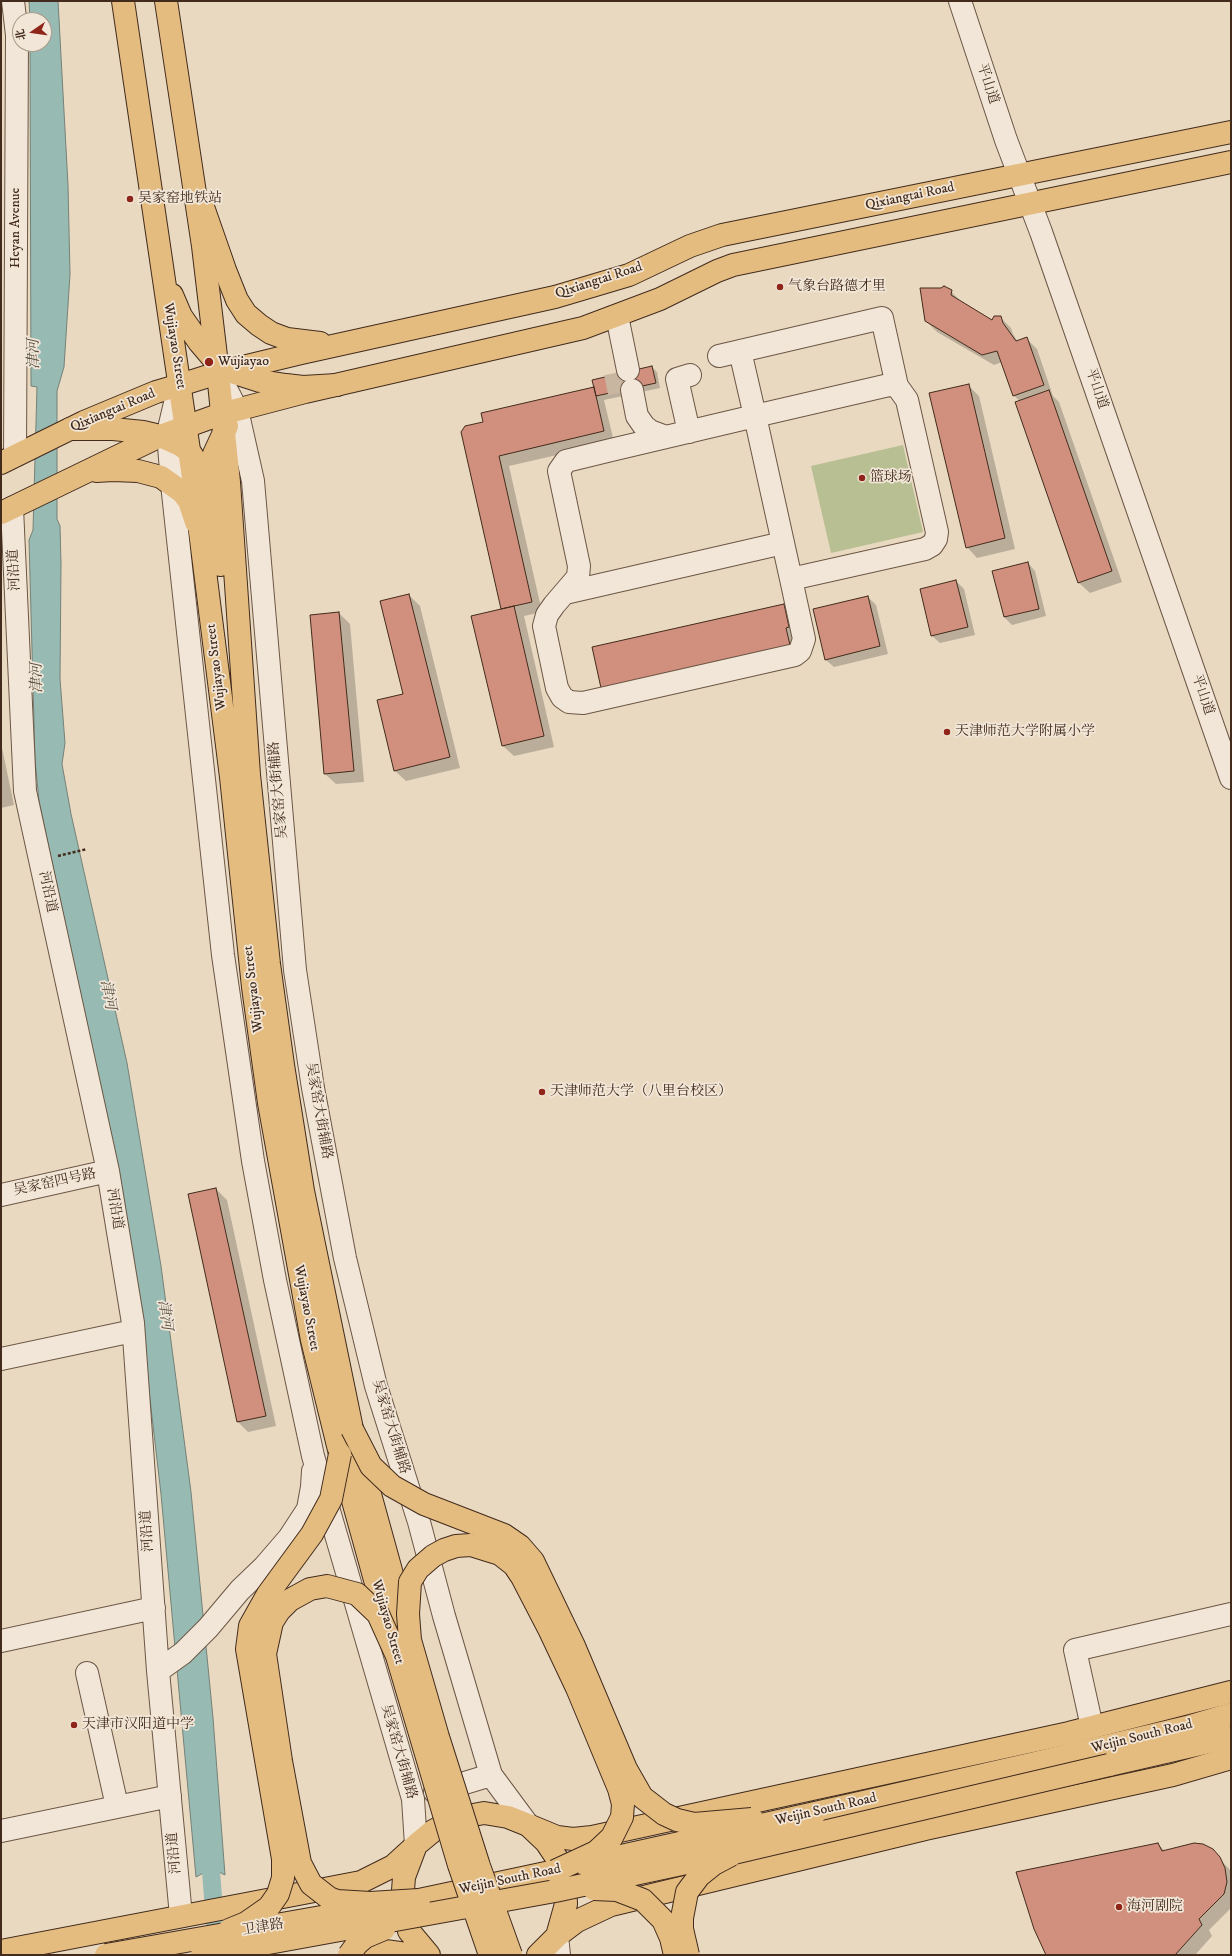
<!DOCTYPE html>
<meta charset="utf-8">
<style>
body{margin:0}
#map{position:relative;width:1232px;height:1956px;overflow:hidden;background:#e9d9c1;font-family:"IM FELL DW Pica","Noto Serif SC",serif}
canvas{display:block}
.frame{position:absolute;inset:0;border:2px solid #422b1c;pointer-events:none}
.north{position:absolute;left:12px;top:12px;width:40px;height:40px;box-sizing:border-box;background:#f1e6d7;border:1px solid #ab9b8c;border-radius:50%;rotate:257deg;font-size:11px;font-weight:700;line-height:16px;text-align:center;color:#422b1c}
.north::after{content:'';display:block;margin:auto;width:14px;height:18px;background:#8f2418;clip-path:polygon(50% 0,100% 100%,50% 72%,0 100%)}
</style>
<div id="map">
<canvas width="1232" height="1956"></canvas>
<div class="frame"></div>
<div class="north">北</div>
</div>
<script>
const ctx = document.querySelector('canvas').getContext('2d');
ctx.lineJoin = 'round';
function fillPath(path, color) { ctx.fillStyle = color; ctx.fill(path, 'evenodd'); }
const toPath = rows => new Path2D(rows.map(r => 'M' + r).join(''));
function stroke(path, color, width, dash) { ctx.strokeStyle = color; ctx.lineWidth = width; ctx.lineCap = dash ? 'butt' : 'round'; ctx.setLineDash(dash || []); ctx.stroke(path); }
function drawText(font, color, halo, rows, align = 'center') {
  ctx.font = font + ' "IM FELL DW Pica","Noto Serif SC",serif'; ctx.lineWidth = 3.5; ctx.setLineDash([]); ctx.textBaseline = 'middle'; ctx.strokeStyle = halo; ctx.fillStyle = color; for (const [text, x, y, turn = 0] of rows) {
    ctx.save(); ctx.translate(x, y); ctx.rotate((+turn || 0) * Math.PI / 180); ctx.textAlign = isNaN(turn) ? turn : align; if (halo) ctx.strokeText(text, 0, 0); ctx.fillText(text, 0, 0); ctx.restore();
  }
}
fillPath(toPath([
 [903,445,923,532,831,553,811,466]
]), '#b8bf92');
const water = toPath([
 [29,1,58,1,68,185,70,274,64,367,57,391,57,519,60,526,61,564,60,679,65,743,62,764,71,814,127,1063,161,1266,191,1492,213,1718,225,1875,213,1869,207,1871,196,1877,161,1494,135,1271,122,1192,39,801,35,760,29,540,33,530,37,387,31,386,30,44,44,44,44,20,30,20,29,1]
]);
fillPath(water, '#97bab3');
stroke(water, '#758177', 1);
fillPath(toPath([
 [948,288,962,303,992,321,1000,317,1011,328,1013,334,1018,342,1027,339,1037,349,1053,396,1059,402,1122,582,1090,593,1079,583,1016,403,1020,401,1013,395,1002,362,994,365,937,332,926,321,921,289],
 [652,367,657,372,660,388,604,400,614,442,509,466,542,612,524,616,554,747,514,756,503,746,502,609,462,432,484,423,595,388],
 [968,385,979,396,1015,549,977,558,967,547],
 [1028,563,1035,571,1046,616,1012,625,1004,617],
 [956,581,964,589,975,635,940,643,932,636],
 [409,595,420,606,460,768,406,781,395,771,404,694],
 [868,597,876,605,888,654,834,667,826,660],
 [784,605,794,616,800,655,612,698],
 [339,613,350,624,364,782,336,784,325,774],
 [1,743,14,805,1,808],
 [216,1189,227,1200,276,1426,248,1432,238,1422],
 [1158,1844,1165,1851,1212,1850,1231,1871,1231,1908,1209,1930,1212,1936,1195,1955,1047,1955]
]), '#0003');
stroke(toPath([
 [209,1846,217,1948]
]), '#97bab3', 18);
const building = toPath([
 [944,286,952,290,951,295,992,320,994,316,1001,316,1003,323,1016,341,1027,337,1044,385,1013,396,997,351,982,355,925,321,920,288,941,288,944,286],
 [652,366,656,383,596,396,592,380,652,366],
 [969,384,1005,538,966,548,929,393,969,384],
 [594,387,604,431,499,456,532,602,501,609,461,432,465,426,483,422,481,413,594,387],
 [1049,390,1112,571,1078,583,1015,402,1049,390],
 [1028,562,1039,609,1004,617,992,571,1028,562],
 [956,580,968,627,931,636,920,589,956,580],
 [409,594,450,757,394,771,377,700,403,694,380,601,409,594],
 [868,596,880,646,825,660,813,609,868,596],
 [784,604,789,627,786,628,790,645,601,688,592,647,784,604],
 [514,606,544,736,502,746,471,616,514,606],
 [339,612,354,771,324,774,310,615,339,612],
 [216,1188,266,1416,237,1422,188,1194,216,1188],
 [1158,1843,1162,1851,1194,1843,1203,1844,1213,1849,1220,1857,1225,1868,1227,1882,1224,1894,1199,1919,1202,1925,1175,1955,1046,1955,1034,1929,1016,1872,1158,1843]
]);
fillPath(building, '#d18f7d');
stroke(building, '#422b1c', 1);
stroke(toPath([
 [615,373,619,393]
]), '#c8b6a0', 22, [22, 11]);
const minor = toPath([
 [13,1,17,35,15,455],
 [960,1,1006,140,1041,232,1231,778],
 [617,316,628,370],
 [740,351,755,416,791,579,804,639,800,651,795,655,583,703,569,702,562,697,557,688,544,626,547,615,554,605,578,577,579,566,559,471,566,461,611,450,755,416,889,385,897,386,907,400,937,532,936,539,932,545,925,549,791,579],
 [719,356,882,318,897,386],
 [218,373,237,410,253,481,295,970,313,1088,345,1258,376,1386,419,1522,444,1616,491,1775,528,1825],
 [179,386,168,433,172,484,223,955,253,1161,275,1280,313,1456,413,1799,416,1845],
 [632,390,637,416,644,426,650,431,666,437],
 [689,432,677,379,690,375],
 [12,508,25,791,108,1171,133,1323,158,1671,181,1916],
 [565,593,783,543],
 [1,1195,108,1171],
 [1,1359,133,1331],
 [1,1641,154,1608],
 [158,1671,183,1653,208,1628,240,1590,264,1567,289,1538,308,1509,312,1487,313,1471],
 [87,1673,117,1806],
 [1092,1727,1075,1650,1231,1614],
 [435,1792,491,1775],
 [1,1831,170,1796],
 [557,1936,559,1955]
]);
const major = toPath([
 [203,207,225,270,237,300,246,314,259,325,271,333,287,339,320,343],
 [1,463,84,422,156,392,180,385,218,373,301,353,555,297,629,275,690,246,722,235,1231,132],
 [96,471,113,470,138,471,161,477,182,492,189,501,196,522],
 [203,493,214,454,227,426],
 [1,513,160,436,221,414,305,392,583,328,660,299,717,271,733,265,1231,162],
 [528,1825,557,1837,573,1839,592,1837,1069,1733,1231,1692],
 [557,1936,577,1921,611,1905,925,1829,1173,1775,1231,1758],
 [1,1951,361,1882,393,1866,416,1845],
 [361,1955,385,1951,414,1955],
 [429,1955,409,1931,402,1904,404,1877,416,1845,433,1831,457,1818,484,1813,508,1817,528,1825,546,1842,558,1860,565,1881,566,1904,557,1936,538,1955]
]);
const highway = toPath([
 [123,1,194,484,231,777,253,987,269,1103,312,1340,340,1454,389,1630],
 [166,1,203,246,218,373,229,482,249,775,269,964,283,1065,303,1191,352,1429,406,1625],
 [172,295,181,316,199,342,216,362,229,371,260,381,286,385,303,387,337,385],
 [70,429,113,429,143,432,160,436,180,445,190,452,207,479,214,512,220,565],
 [1109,1765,1231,1737],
 [815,1813,1031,1764,1187,1727,1231,1714],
 [419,1900,555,1871]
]);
stroke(minor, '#6c5645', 24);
stroke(major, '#422b1c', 24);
stroke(highway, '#422b1c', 24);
stroke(toPath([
 [58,856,87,849]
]), '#422b1c', 2.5, [3, 2]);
stroke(minor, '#f1e6d7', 22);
stroke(major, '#e4bc80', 22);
stroke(highway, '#e4bc80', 22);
const majorBridge = toPath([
 [352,1429,371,1466,392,1486,424,1504,504,1535,520,1546,533,1561,574,1646,626,1769,642,1797,664,1814,677,1820,694,1824,752,1819],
 [229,1930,246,1923,269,1907,278,1894,283,1878,283,1859,247,1649,250,1626,268,1594,312,1534,331,1499,340,1454],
 [688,1955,682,1929,682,1918,687,1892,699,1876,714,1864,731,1855]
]);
const highwayBridge = toPath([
 [585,1864,815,1813],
 [594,1889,617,1890,643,1900,663,1920,671,1938,675,1955],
 [419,1900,370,1903,337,1901,329,1898,311,1884,300,1863,281,1761,265,1654,272,1622,279,1611,290,1600,310,1589,327,1586,357,1594,378,1614,397,1656,459,1865,490,1955],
 [106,1955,361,1910],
 [202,1955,555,1891,738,1852,1109,1765],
 [349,1955,357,1944,365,1937,384,1929],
 [511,1955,479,1866,438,1737,410,1640,408,1614,410,1582,418,1569,433,1556,444,1550,456,1546,471,1545,500,1554,514,1565,522,1577,550,1631,577,1688,619,1789,623,1804,622,1817,612,1837,596,1852,555,1871]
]);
stroke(majorBridge, '#422b1c', 24, []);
stroke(highwayBridge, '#422b1c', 24, []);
stroke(majorBridge, '#e4bc80', 22);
stroke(highwayBridge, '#e4bc80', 22);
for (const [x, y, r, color] of [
 [130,199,4,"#8f2418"],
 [780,287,4,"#8f2418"],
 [209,362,5,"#8f2418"],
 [862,478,4,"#8f2418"],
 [947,732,4,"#8f2418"],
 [542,1092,4,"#8f2418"],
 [74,1725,4,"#8f2418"],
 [1119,1907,4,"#8f2418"]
]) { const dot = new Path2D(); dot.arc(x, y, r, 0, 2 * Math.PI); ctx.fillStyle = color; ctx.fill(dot); stroke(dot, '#f1e6d7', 1.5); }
drawText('14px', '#422b1c', '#f1e6d7', [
 ["平山道",987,84,72],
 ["Qixiangtai Road",910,197,-12],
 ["Heyan Avenue",16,228,-90],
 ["Qixiangtai Road",599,281,-18],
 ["Wujiayao Street",174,346,81],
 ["平山道",1096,389,71],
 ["Qixiangtai Road",113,411,-23],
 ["河沿道",15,570,-93],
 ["Wujiayao Street",217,667,-97],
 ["平山道",1202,695,71],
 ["吴家窑大街辅路",279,790,-95],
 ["河沿道",47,892,78],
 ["Wujiayao Street",254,989,-97],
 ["吴家窑大街辅路",318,1111,80],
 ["吴家窑四号路",55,1183,-12],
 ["河沿道",114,1209,81],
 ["Wujiayao Street",306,1308,79],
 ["吴家窑大街辅路",390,1427,73],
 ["河沿道",148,1531,-94],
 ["Wujiayao Street",387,1622,74],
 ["Weijin South Road",1142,1737,-14],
 ["吴家窑大街辅路",398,1752,74],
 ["Weijin South Road",826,1810,-13],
 ["河沿道",175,1853,-95],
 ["Weijin South Road",510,1880,-12],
 ["卫津路",263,1928,-10]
]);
drawText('14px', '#422b1c', '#f1e6d7', [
 ["吴家窑地铁站",138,199],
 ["气象台路德才里",788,287],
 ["Wujiayao",218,362],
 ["篮球场",870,478],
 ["天津师范大学附属小学",955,732],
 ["天津师范大学（八里台校区）",550,1092],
 ["天津市汉阳道中学",82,1725],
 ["海河剧院",1127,1907]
], 'left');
drawText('italic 15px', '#574f42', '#f1e6d7', [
 ["津河",35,354,-91],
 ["津河",38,678,-91],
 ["津河",107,995,80],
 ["津河",164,1315,83]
]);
</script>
